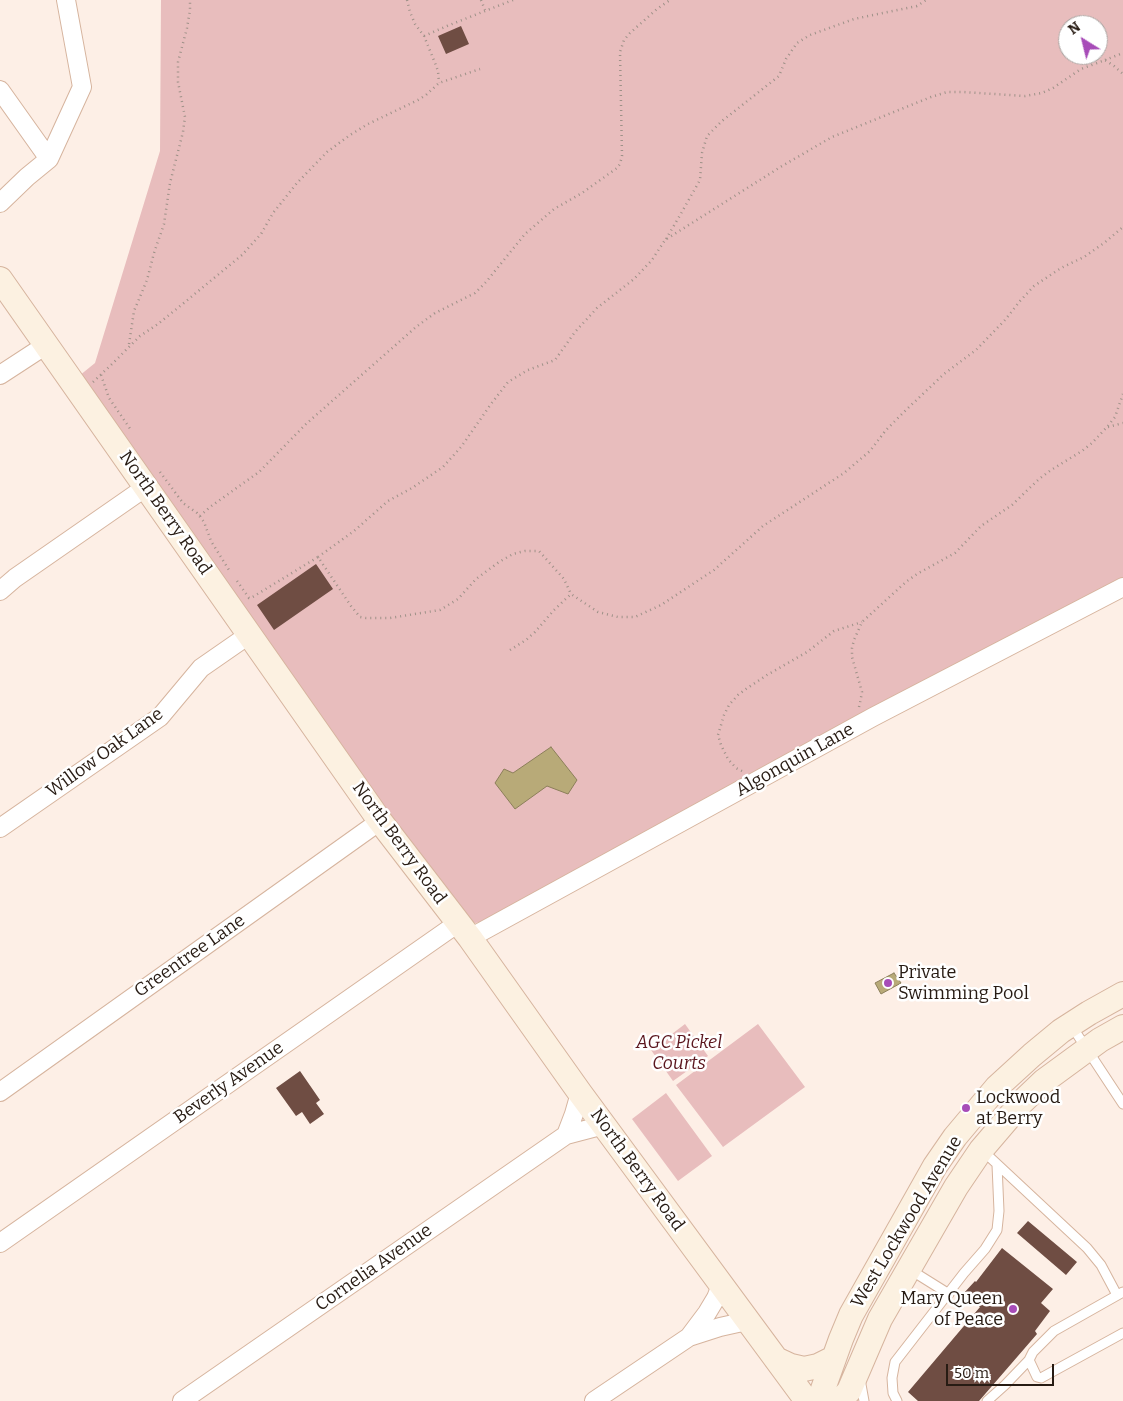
<!DOCTYPE html>
<style>
body{margin:0}
#map{position:relative;width:1123px;height:1401px;overflow:hidden;background:#fdefe6;font-family:Bitter,serif}
canvas{display:block}
.north{position:absolute;left:1058px;top:15px;width:50px;height:50px;box-sizing:border-box;background:#fff;border:1px solid #a9a4a1;border-radius:50%;rotate:324deg;font-size:14px;font-weight:700;line-height:20px;text-align:center;color:#271b13}
.north::after{content:'';display:block;margin:auto;width:18px;height:22px;background:#a74cb8;clip-path:polygon(50% 0,100% 100%,50% 72%,0 100%)}
.scale{position:absolute;left:946px;top:1364px;width:108px;height:22px;box-sizing:border-box;border:2px solid #271b13;border-top:0;padding-left:6px;font-size:15px;line-height:18px;white-space:nowrap;color:#271b13;-webkit-text-stroke:4px #fff;paint-order:stroke}
</style>
<div id="map">
<canvas width="1123" height="1401"></canvas>
<div class="north">N</div>
<div class="scale">50 m</div>
</div>
<script>
const ctx = document.querySelector('canvas').getContext('2d');
ctx.lineJoin = 'round';
function fillPath(path, color) { ctx.fillStyle = color; ctx.fill(path, 'evenodd'); }
const toPath = rows => new Path2D(rows.map(r => 'M' + r).join(''));
function stroke(path, color, width, dash) { ctx.strokeStyle = color; ctx.lineWidth = width; ctx.lineCap = dash ? 'butt' : 'round'; ctx.setLineDash(dash || []); ctx.stroke(path); }
function drawText(font, color, halo, rows, align = 'center') {
  ctx.font = font + ' Bitter,serif'; ctx.lineWidth = 5; ctx.setLineDash([]); ctx.textBaseline = 'middle'; ctx.strokeStyle = halo; ctx.fillStyle = color; for (const [text, x, y, turn = 0] of rows) {
    ctx.save(); ctx.translate(x, y); ctx.rotate((+turn || 0) * Math.PI / 180); ctx.textAlign = isNaN(turn) ? turn : align; if (halo) ctx.strokeText(text, 0, 0); ctx.fillText(text, 0, 0); ctx.restore();
  }
}
fillPath(toPath([
 [161,0,1123,0,1123,579,489,921,475,923,467,919,316,712,79,376,95,363,160,151],
 [1068,25,1098,25,1098,55,1068,55],
 [685,1024,708,1056,673,1081,651,1050],
 [758,1024,805,1087,723,1147,676,1085],
 [666,1093,712,1156,678,1181,632,1119]
]), '#e8bdbd');
const water = toPath([
 [551,747,577,780,568,794,547,786,515,809,495,783,504,769,513,773,551,747],
 [894,973,901,983,881,994,875,983,894,973]
]);
fillPath(water, '#b8aa78');
stroke(water, '#8c7f5a', 1);
fillPath(toPath([
 [461,26,469,44,446,54,438,36],
 [316,564,333,589,274,630,257,605],
 [300,1071,320,1100,316,1103,324,1114,310,1124,302,1112,296,1116,276,1088],
 [1028,1221,1077,1262,1066,1275,1017,1233],
 [1002,1248,1053,1289,1041,1303,1050,1311,1035,1331,1037,1334,979,1401,918,1401,908,1392,980,1307,964,1293,975,1281,976,1282]
]), '#6f4d43');
const service = toPath([
 [1071,1025,1123,1104],
 [982,1150,1087,1248,1101,1265,1117,1295],
 [909,1269,949,1294],
 [1029,1360,1037,1377,1041,1378,1123,1333],
 [860,1379,864,1401],
 [897,1401,893,1393,892,1378,895,1362,964,1273,985,1249,997,1230,999,1211,997,1165],
 [987,1401,1005,1385,1029,1360,1033,1352,1054,1331,1123,1292]
]);
const minor = toPath([
 [0,90,49,159,82,87,66,0],
 [0,203,27,177,49,159],
 [0,375,46,345],
 [0,591,15,578,146,487],
 [0,828,160,717,201,668,250,634],
 [470,938,873,717,1123,587],
 [0,1092,380,821],
 [580,1093,574,1114,566,1135,604,1125],
 [0,1243,458,923],
 [721,1285,716,1298,707,1313,689,1337,720,1327,747,1321],
 [182,1401,566,1135],
 [594,1401,689,1337]
]);
const secondary = toPath([
 [0,279,380,821,470,938,580,1093,807,1401],
 [776,1359,791,1366,804,1369,818,1366,834,1358],
 [822,1401,823,1389,841,1339,851,1315,935,1166,955,1137,997,1087,1032,1055,1061,1031,1089,1013,1123,994],
 [840,1401,849,1391,880,1319,956,1187,981,1150,1022,1102,1044,1081,1100,1040,1123,1027]
]);
stroke(service, '#d6b49e', 11);
stroke(minor, '#d6b49e', 20);
stroke(secondary, '#d6b49e', 26);
stroke(toPath([
 [407,0,410,12,415,24,424,36,435,63,438,71,439,83],
 [481,0,485,10],
 [424,36,447,26,513,0],
 [1105,60,1123,53],
 [666,239,679,217,700,180,702,153,707,136,722,121,779,76,786,59,797,43,810,35,854,19,917,6,926,0],
 [129,344,134,311,147,280,154,253,164,224,170,183,183,132,185,117,178,82,178,62,187,28,190,10,190,0],
 [101,375,109,398,131,430],
 [93,382,112,364,140,336,158,324,185,302,242,255,261,234,273,213,297,183,327,152,350,135,368,124,418,100,426,95,439,83,480,69],
 [1108,427,1123,423],
 [160,472,183,503,197,513,204,522,211,541,229,570],
 [200,516,210,507,259,472,306,424,416,327,435,313,475,293,486,282,525,234,554,209,582,193,617,168,620,164,622,156,620,52,624,40,630,33,657,9,670,0],
 [318,557,354,531,388,501,412,488,443,467,461,447,491,404,508,382,528,370,555,360,575,332,597,308,634,279,652,260,665,240,782,166,832,137,931,97,947,92,963,92,1025,96,1042,93,1053,88,1081,69,1105,60,1114,66,1123,74],
 [237,581,249,598,251,598,318,557,351,606,360,617,366,618,390,618,440,610,458,599,476,579,499,562,513,554,525,551,539,551,564,579,571,594],
 [510,650,526,640,535,632,554,610,571,594,598,612,618,617,635,617,661,605,714,570,763,526,844,473,870,451,886,430,907,409,944,374,976,350,1005,320,1020,301,1034,286,1061,268,1084,257,1104,243,1123,227],
 [859,707,860,703,862,692,852,657,852,648,854,640,862,622,907,581,917,574,955,553,981,526,1012,505,1039,479,1051,470,1082,451,1092,443,1107,427,1115,417,1123,394],
 [742,771,736,768,728,759,721,745,718,735,724,715,729,705,738,695,746,689,767,675,807,652,834,631,862,622]
]), '#9e9188', 2.5, [1, 4]);
stroke(service, '#fff', 9);
stroke(minor, '#fff', 18);
stroke(secondary, '#fcf1e1', 24);
for (const [x, y, r, color] of [
 [888,983,5,"#a74cb8"],
 [966,1108,5,"#a74cb8"],
 [1013,1309,5,"#a74cb8"]
]) { const dot = new Path2D(); dot.arc(x, y, r, 0, 2 * Math.PI); ctx.fillStyle = color; ctx.fill(dot); stroke(dot, '#fff', 2); }
drawText('18px', '#271b13', '#fff', [
 ["North Berry Road",165,513,55],
 ["Willow Oak Lane",105,753,-36],
 ["Algonquin Lane",795,760,-29],
 ["North Berry Road",399,843,54],
 ["Greentree Lane",190,956,-35],
 ["Beverly Avenue",229,1083,-35],
 ["North Berry Road",637,1170,54],
 ["West Lockwood Avenue",907,1222,-59],
 ["Cornelia Avenue",374,1268,-35]
]);
drawText('18px', '#271b13', '#fff', [
 ["Private",898,973],
 ["Swimming Pool",898,994],
 ["Lockwood",976,1098],
 ["at Berry",976,1119],
 ["Mary Queen",1003,1299,"right"],
 ["of Peace",1003,1320,"right"]
], 'left');
drawText('italic 18px', '#5b161e', '#fff', [
 ["AGC Pickel",679,1043],
 ["Courts",679,1064]
]);
</script>
